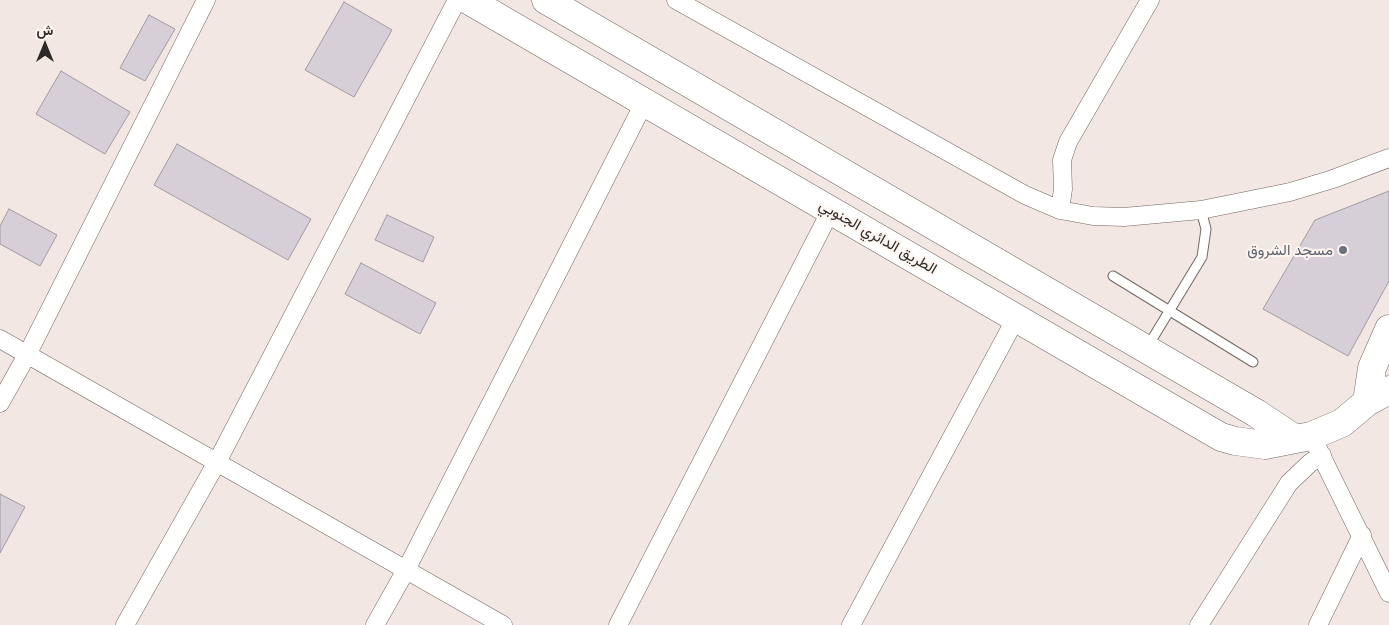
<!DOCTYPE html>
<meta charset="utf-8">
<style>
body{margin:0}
#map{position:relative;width:1389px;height:625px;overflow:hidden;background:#f2e7e2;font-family:"Playfair Display",Vazirmatn,serif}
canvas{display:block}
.north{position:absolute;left:20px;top:20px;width:50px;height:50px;-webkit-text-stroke:4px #fef5f1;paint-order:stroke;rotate:0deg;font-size:14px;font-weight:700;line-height:20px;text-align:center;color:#2d2927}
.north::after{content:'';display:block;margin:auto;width:18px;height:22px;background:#2d2927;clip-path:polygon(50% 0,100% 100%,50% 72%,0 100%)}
</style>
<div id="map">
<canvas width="1389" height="625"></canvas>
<div class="north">ش</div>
</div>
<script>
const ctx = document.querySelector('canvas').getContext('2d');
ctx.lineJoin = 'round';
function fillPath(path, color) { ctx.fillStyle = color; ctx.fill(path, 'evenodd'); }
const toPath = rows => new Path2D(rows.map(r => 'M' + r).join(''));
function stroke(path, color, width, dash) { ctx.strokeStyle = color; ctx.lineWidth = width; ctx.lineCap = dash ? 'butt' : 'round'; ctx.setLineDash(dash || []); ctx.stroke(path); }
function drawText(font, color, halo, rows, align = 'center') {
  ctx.font = font + ' "Playfair Display",Vazirmatn,serif'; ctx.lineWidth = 4; ctx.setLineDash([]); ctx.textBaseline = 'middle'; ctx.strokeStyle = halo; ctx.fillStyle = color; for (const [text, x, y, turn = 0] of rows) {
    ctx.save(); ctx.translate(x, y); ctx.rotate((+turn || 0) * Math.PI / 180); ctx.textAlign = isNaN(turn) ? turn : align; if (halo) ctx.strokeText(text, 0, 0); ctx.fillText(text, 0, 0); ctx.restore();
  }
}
const building = toPath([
 [344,2,392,30,354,97,305,70,344,2],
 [149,15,175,29,145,81,120,68,149,15],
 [61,71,130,112,105,154,36,114,61,71],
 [177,144,311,219,288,260,154,185,177,144],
 [1389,191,1389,281,1348,356,1263,309,1315,220,1389,191],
 [9,209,57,235,40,266,0,244,0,226,9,209],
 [387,215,434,237,423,262,375,240,387,215],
 [361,263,436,303,420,334,345,294,361,263],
 [0,494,25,507,0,553,0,494]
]);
fillPath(building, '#d6cfd7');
stroke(building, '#a19aa1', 1);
const service = toPath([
 [1113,276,1253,362],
 [1148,346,1202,257,1206,229,1201,210]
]);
const minor = toPath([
 [676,0,1025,195,1060,210,1093,216,1124,217,1201,210,1290,192,1333,179,1389,158],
 [1060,210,1063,189,1062,160,1068,142,1150,0],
 [0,339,503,625],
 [0,403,27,355,206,0],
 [1316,445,1389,593],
 [125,625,217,462,457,0],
 [375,625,406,570,644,103],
 [618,625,831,210],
 [851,625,1016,318],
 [1199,625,1289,483,1310,463,1322,455],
 [1318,625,1362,535]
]);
const primary = toPath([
 [468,0,1221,437,1235,441,1265,445,1311,436,1342,423,1367,402,1389,390],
 [546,0,1256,413,1295,439],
 [1367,402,1372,368,1389,329]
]);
stroke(service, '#716863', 11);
stroke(minor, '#716863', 19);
stroke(primary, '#716863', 29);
stroke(service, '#fff', 9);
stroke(minor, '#fff', 18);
stroke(primary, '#fff', 28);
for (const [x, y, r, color] of [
 [1343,250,5,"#6b7280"]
]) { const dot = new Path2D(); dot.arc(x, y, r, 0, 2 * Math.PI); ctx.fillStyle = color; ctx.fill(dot); stroke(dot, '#fef5f1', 2); }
drawText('15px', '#2d2927', '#fef5f1', [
 ["الطريق الدائري الجنوبي",878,237,30]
]);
drawText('15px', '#5b616d', '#fef5f1', [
 ["مسجد الشروق",1333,250]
], 'right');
</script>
